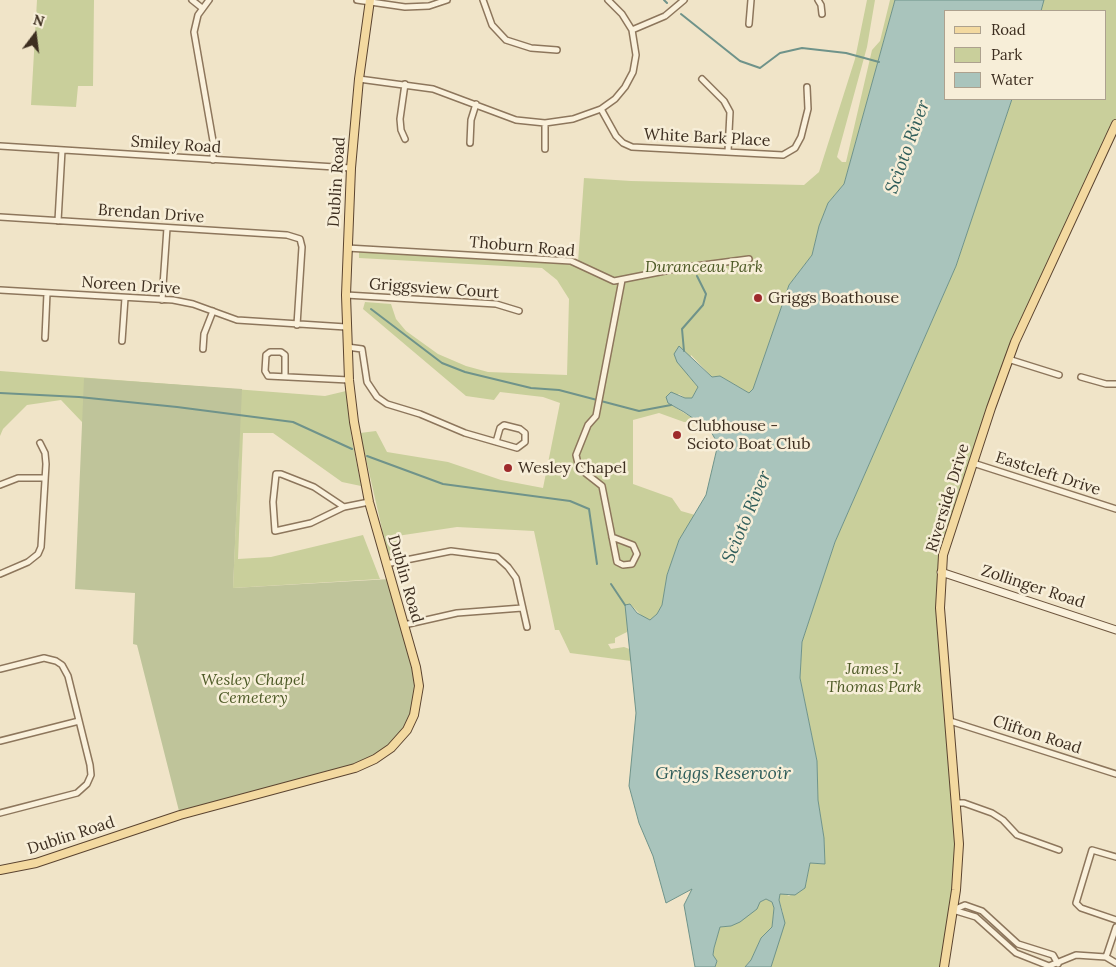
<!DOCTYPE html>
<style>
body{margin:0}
#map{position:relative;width:1116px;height:967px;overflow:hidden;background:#f0e4c8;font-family:Lora,serif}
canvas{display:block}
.legend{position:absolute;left:944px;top:10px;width:162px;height:90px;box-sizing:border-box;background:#f7eed8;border:1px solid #ada18e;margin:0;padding:6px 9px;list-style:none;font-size:15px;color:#3d2e20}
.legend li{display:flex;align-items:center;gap:10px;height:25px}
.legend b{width:25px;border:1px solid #ada18e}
.north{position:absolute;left:10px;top:10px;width:50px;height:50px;-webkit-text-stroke:4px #f7eed8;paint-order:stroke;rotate:15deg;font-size:14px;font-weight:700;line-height:20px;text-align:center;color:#3d2e20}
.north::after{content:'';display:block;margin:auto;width:18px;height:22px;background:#3d2e20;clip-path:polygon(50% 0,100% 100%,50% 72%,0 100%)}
</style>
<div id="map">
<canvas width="1116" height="967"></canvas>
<ul class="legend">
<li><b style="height:6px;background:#f3d9a0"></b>Road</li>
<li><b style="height:14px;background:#c9cf9b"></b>Park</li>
<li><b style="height:14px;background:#a9c4bc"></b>Water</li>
</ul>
<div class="north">N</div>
</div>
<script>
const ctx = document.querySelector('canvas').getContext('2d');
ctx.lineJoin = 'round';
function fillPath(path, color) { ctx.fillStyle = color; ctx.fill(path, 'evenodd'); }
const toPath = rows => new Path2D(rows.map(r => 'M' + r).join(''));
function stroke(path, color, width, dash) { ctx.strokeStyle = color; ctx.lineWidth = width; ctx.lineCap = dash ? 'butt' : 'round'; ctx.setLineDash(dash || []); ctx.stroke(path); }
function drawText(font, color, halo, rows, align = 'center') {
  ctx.font = font + ' Lora,serif'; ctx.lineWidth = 5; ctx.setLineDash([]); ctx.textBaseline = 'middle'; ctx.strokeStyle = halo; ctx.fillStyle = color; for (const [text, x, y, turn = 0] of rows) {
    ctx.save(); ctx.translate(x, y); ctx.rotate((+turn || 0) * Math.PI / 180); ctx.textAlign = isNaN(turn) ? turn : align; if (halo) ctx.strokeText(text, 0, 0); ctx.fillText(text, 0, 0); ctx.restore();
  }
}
fillPath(toPath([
 [37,0,94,0,93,86,78,86,76,107,31,105],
 [867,0,875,0,867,47,837,157,842,162,846,162,872,50,880,41,890,0,895,0,844,184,828,203,819,226,812,255,789,285,753,389,749,393,720,376,712,377,691,355,687,374,698,387,692,398,685,398,679,394,668,403,697,421,684,422,659,413,633,420,633,484,672,498,681,511,695,515,679,540,667,575,662,605,657,614,651,620,644,618,630,604,627,632,615,638,615,643,608,644,611,649,624,647,635,651,639,662,570,653,559,630,555,630,534,531,457,527,397,536,400,553,388,555,360,433,376,431,387,452,448,462,501,480,543,488,560,403,543,397,500,392,494,400,466,396,363,309,365,302,391,304,396,319,406,331,438,354,466,366,488,372,567,375,569,299,557,280,542,268,359,258,359,250,578,262,584,178,631,181,804,185,819,172,855,59],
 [1044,0,1116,0,1116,124,1023,323,941,572,959,844,944,967,771,967,783,913,779,900,780,894,783,893,789,896,806,884,810,863,825,864,824,838,818,800,817,761,800,678,802,642,835,542,956,266,1012,99,1105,99,1105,11,1041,11],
 [0,371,325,396,346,391,351,434,361,486,342,482,273,433,243,433,238,559,271,557,363,535,380,579,233,588,239,449,82,436,82,422,61,400,27,405,3,429,0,436],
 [766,899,772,902,774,908,772,927,761,938,751,960,745,967,715,967,717,961,713,955,714,948,720,927,731,926,760,902]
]), '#c9cf9b');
fillPath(toPath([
 [84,378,242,389,233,588,390,579,419,686,407,730,375,759,180,815,137,645,133,644,135,593,75,589]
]), '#bfc49a');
const water = toPath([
 [895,0,1044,0,1041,11,945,11,945,99,1012,99,956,266,835,542,802,642,800,678,817,761,818,800,824,838,825,864,810,863,805,888,795,895,780,894,779,900,785,923,771,967,745,967,751,960,761,938,772,927,774,908,772,902,766,899,760,902,757,909,740,922,731,926,720,927,714,948,713,955,717,961,715,967,695,967,684,905,692,889,666,903,653,856,639,823,629,786,636,713,625,605,630,604,637,613,650,620,657,614,662,605,667,575,679,540,706,495,718,444,710,430,684,412,668,403,666,397,671,392,685,398,692,398,698,387,677,362,674,354,679,346,712,377,720,376,749,393,753,389,789,285,812,255,819,226,828,203,844,184,895,0]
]);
fillPath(water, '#a9c4bc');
stroke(water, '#6f938a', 1);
stroke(toPath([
 [664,0,667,3],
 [681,14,740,61,760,68,780,53,802,48,846,53,879,62],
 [371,309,442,363,465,372,531,388,559,390,639,411,671,405],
 [684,351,682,329,703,305,706,294,697,276],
 [0,393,79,397,177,407,293,422,352,449],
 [367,456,443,484,570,501,589,509,597,564],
 [611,584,625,605]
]), '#6f938a', 2);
const street = toPath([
 [192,0,202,8],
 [209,0,198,15,194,32,213,141,213,160],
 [357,0,405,7,429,6,447,0],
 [483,0,492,25,506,40,531,48,557,50],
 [818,0,821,5,822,14],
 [749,24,751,0],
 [632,30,665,16,684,0],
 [359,79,433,89,516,120,545,123,573,119,601,109,615,99,625,87,633,72,636,55,632,30,622,14,608,0],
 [702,79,724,101,730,112,728,152],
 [405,84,400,119,401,130,405,139],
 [601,109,616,136,623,143,632,147,783,155,795,148,801,137,808,109,807,87],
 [470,143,471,120,476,104],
 [0,146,351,168],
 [545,149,545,123],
 [0,217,287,235,300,239,302,247,297,325],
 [58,221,62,150],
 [347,248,571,261,614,281,680,268,749,259],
 [0,290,173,300,193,304,237,320,346,327],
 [346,295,496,304,519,311],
 [162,300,167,228],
 [45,338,47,293],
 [122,341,125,298],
 [347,347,362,349,367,382,377,397,387,404,420,414,465,433,517,448,525,442,525,433,520,429,504,425,500,428,496,442],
 [203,349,204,334,213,311],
 [1008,359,1059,375],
 [285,377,285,355,281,352,270,352,266,355,265,371,268,376,349,380],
 [1081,377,1106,384,1116,384],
 [973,463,1116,509],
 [0,485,18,478,45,478],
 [344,507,314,487,281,474,276,474,273,502,275,531,311,523,344,507,369,502],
 [612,537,633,545,637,554,632,564,623,565,617,562,602,486,579,468,576,455,588,425,596,416,622,280],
 [386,564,451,551,497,557,508,567,516,578,527,627],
 [0,574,28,562,38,554,41,547,46,464,45,453,40,443],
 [404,625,457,613,522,608],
 [0,669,44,658,56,661,62,665,68,676,90,765,91,775,87,784,77,793,0,813],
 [950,721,1116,774],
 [0,741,79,721],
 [956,803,964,803,992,813,1003,820,1017,835,1059,850],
 [1116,857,1092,850,1076,903,1081,908,1116,920],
 [953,910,976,917,1016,953,1049,966,1076,955,1106,957,1116,963],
 [953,910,965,905,982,911,1018,944,1053,955,1058,964],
 [1106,957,1116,927]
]);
const secondary = toPath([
 [941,572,1116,630]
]);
const primary = toPath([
 [0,870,36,863,180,815,355,768,375,759,391,748,407,730,414,715,419,686,416,667,369,502,354,422,349,380,346,295,351,168,359,79,370,0],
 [944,967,956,890,959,844,940,608,943,555,991,408,1015,342,1116,124]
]);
stroke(street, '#8d765c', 8);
stroke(secondary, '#6f573f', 9);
stroke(primary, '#5b4430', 10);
stroke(street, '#faf1dc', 5);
stroke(secondary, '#faf1dc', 7);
stroke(primary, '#f3d9a0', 8);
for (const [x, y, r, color] of [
 [758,298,5,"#9e2a2b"],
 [677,435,5,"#9e2a2b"],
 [508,468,5,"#9e2a2b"]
]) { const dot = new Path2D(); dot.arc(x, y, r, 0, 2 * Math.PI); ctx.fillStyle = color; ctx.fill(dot); stroke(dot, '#f7eed8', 2); }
drawText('16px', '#3d2e20', '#f7eed8', [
 ["White Bark Place",707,138,3],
 ["Smiley Road",176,145,4],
 ["Dublin Road",337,182,-86],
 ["Brendan Drive",151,214,4],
 ["Thoburn Road",522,247,5],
 ["Noreen Drive",131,286,4],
 ["Griggsview Court",434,289,4],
 ["Eastcleft Drive",1048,474,18],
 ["Riverside Drive",948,498,-73],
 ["Dublin Road",405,579,74],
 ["Zollinger Road",1033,587,18],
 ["Clifton Road",1037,735,18],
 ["Dublin Road",71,836,-18]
]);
drawText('italic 16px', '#4d5a26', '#f7eed8', [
 ["Duranceau Park",704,267],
 ["James J.",874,669],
 ["Thomas Park",874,687],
 ["Wesley Chapel",253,680],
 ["Cemetery",253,698]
]);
drawText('16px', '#3d2e20', '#f7eed8', [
 ["Griggs Boathouse",768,298],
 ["Clubhouse -",687,426],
 ["Scioto Boat Club",687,444],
 ["Wesley Chapel",518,468]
], 'left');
drawText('italic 18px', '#2f5d5a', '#f7eed8', [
 ["Scioto River",908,147,-70],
 ["Scioto River",747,517,-67],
 ["Griggs Reservoir",723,774]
]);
</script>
